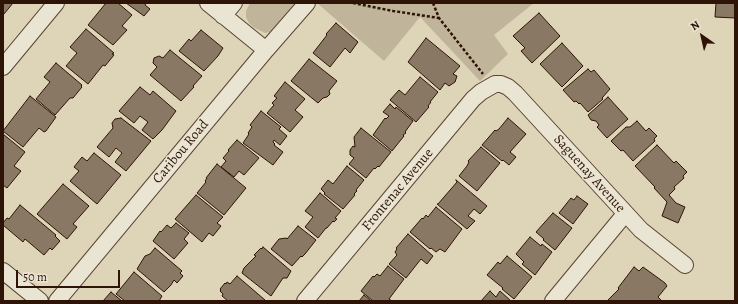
<!DOCTYPE html>
<style>
body{margin:0}
#map{position:relative;width:738px;height:304px;overflow:hidden;background:#ded5b9;font-family:Alegreya,serif}
canvas{display:block}
.frame{position:absolute;inset:0;border:4px solid #2d1406;pointer-events:none}
.north{position:absolute;left:682px;top:16px;width:40px;height:40px;-webkit-text-stroke:3px #eae4d2;paint-order:stroke;rotate:326deg;font-size:11px;font-weight:700;line-height:16px;text-align:center;color:#2d1406}
.north::after{content:'';display:block;margin:auto;width:14px;height:18px;background:#2d1406;clip-path:polygon(50% 0,100% 100%,50% 72%,0 100%)}
.scale{position:absolute;left:16px;top:270px;width:104px;height:18px;box-sizing:border-box;border:2px solid #2d1406;border-top:0;padding-left:5px;font-size:12px;line-height:14px;white-space:nowrap;color:#2d1406;-webkit-text-stroke:3px #eae4d2;paint-order:stroke}
</style>
<div id="map">
<canvas width="738" height="304"></canvas>
<div class="frame"></div>
<div class="north">N</div>
<div class="scale">50 m</div>
</div>
<script>
const ctx = document.querySelector('canvas').getContext('2d');
ctx.lineJoin = 'round';
function fillPath(path, color) { ctx.fillStyle = color; ctx.fill(path, 'evenodd'); }
const toPath = rows => new Path2D(rows.map(r => 'M' + r).join(''));
function stroke(path, color, width, dash) { ctx.strokeStyle = color; ctx.lineWidth = width; ctx.lineCap = dash ? 'butt' : 'round'; ctx.setLineDash(dash || []); ctx.stroke(path); }
function drawText(font, color, halo, rows, align = 'center') {
  ctx.font = font + ' Alegreya,serif'; ctx.lineWidth = 3; ctx.setLineDash([]); ctx.textBaseline = 'middle'; ctx.strokeStyle = halo; ctx.fillStyle = color; for (const [text, x, y, turn = 0] of rows) {
    ctx.save(); ctx.translate(x, y); ctx.rotate((+turn || 0) * Math.PI / 180); ctx.textAlign = isNaN(turn) ? turn : align; if (halo) ctx.strokeText(text, 0, 0); ctx.fillText(text, 0, 0); ctx.restore();
  }
}
fillPath(toPath([
 [250,3,298,3,278,27,270,32,265,33,253,27,249,23,246,17,246,11],
 [317,3,534,3,494,35,508,54,480,81,420,17,384,61]
]), '#c0b49b');
const building = toPath([
 [3,3,13,3,4,14,3,14,3,3],
 [106,3,118,3,132,15,122,26,127,30,113,45,88,25,106,3],
 [126,3,146,3,145,5,150,9,144,16,126,3],
 [716,3,735,3,735,18,715,17,716,3],
 [539,13,560,36,532,63,521,51,525,48,513,36,539,13],
 [336,23,358,42,350,53,345,48,330,67,313,53,327,35,326,34,336,23],
 [86,29,114,53,112,54,114,55,105,66,103,65,88,84,66,66,77,53,70,47,86,29],
 [201,30,223,48,218,56,204,71,179,51,189,39,191,41,201,30],
 [426,38,460,66,453,74,457,76,455,82,449,86,445,83,440,90,408,62,426,38],
 [562,43,583,66,562,87,540,64,562,43],
 [170,50,202,76,193,86,194,87,181,101,150,75,157,67,153,63,154,58,159,56,163,58,170,50],
 [309,59,337,81,329,91,330,94,327,97,323,98,318,103,291,81,309,59],
 [56,63,82,85,81,86,82,87,73,98,70,98,55,115,36,99,50,82,44,77,56,63],
 [588,69,591,72,594,70,610,89,602,98,603,99,588,112,580,103,579,104,576,101,574,102,563,90,588,69],
 [420,77,438,92,430,102,431,102,428,106,429,107,416,122,390,100,399,90,405,95,420,77],
 [285,82,305,99,295,110,303,117,290,132,267,113,274,105,272,103,277,98,274,96,285,82],
 [140,87,150,95,153,91,176,111,162,130,153,139,142,130,148,122,140,116,134,123,119,111,140,87],
 [30,96,56,117,46,131,44,132,39,128,23,147,3,131,30,96],
 [608,97,628,119,607,138,597,127,599,125,596,121,591,120,588,115,608,97],
 [390,104,395,109,396,107,413,121,405,132,406,133,403,135,404,136,392,151,373,135,385,118,386,119,389,116,383,112,390,104],
 [261,111,281,127,279,129,287,136,280,145,274,140,273,142,275,144,274,145,283,152,273,165,243,143,249,134,248,133,252,127,250,125,261,111],
 [121,118,151,141,126,171,115,162,122,153,116,148,109,157,97,147,113,128,112,123,115,119,121,118],
 [508,118,526,134,510,152,516,157,509,165,503,160,502,161,482,145,495,130,496,131,499,129,508,118],
 [637,121,646,131,649,128,657,136,654,139,655,141,633,161,623,150,621,151,611,141,626,127,630,127,637,121],
 [361,128,391,152,379,167,378,166,375,169,374,168,366,178,349,164,354,158,350,155,350,150,353,146,355,147,354,137,361,128],
 [3,134,25,152,14,166,21,171,7,188,3,185,3,134],
 [237,140,259,158,244,175,239,171,234,177,221,167,226,161,223,158,229,151,228,150,237,140],
 [657,145,674,163,676,161,687,172,683,176,684,178,674,187,675,189,669,195,676,203,685,207,678,223,662,216,667,202,654,188,655,187,635,166,657,145],
 [481,147,500,163,477,191,459,176,467,166,469,162,468,161,481,147],
 [94,153,121,175,97,204,70,181,79,171,74,167,82,157,87,161,94,153],
 [217,164,246,188,224,215,197,193,206,182,205,181,207,178,206,178,217,164],
 [347,166,364,180,356,190,357,191,354,194,355,195,343,209,324,194,325,193,321,189,328,180,333,184,347,166],
 [456,180,487,206,480,214,474,209,468,216,475,221,467,229,437,204,438,204,457,182,456,180],
 [63,184,89,206,73,224,77,227,67,239,37,214,63,184],
 [320,193,341,211,335,218,337,219,334,222,333,221,327,228,326,228,318,238,305,227,313,217,305,211,320,193],
 [196,195,223,217,217,223,221,226,213,236,209,233,202,242,175,219,196,195],
 [577,196,588,204,573,224,559,213,571,198,574,200,577,196],
 [20,205,56,235,55,236,60,241,52,250,50,248,44,255,25,239,23,242,3,225,3,223,7,218,9,219,20,205],
 [436,207,462,229,445,252,440,249,436,252,431,248,430,249,410,232,422,218,423,219,426,215,428,217,436,207],
 [553,213,572,228,555,250,543,240,544,239,536,232,553,213],
 [176,223,189,233,184,239,188,243,174,259,153,241,160,231,161,232,167,225,171,228,176,223],
 [298,226,316,240,305,254,302,257,301,256,292,266,271,249,279,239,286,238,287,239,298,226],
 [408,234,433,256,427,264,421,259,406,278,389,264,397,255,395,252,397,249,396,248,408,234],
 [530,237,541,246,542,244,552,252,535,275,522,264,524,262,516,254,530,237],
 [263,247,291,271,287,278,283,278,271,296,242,273,244,268,256,256,254,255,261,248,262,249,263,247],
 [155,248,182,271,180,273,183,276,177,283,174,280,171,285,164,292,137,269,145,256,150,254,155,248],
 [507,256,532,277,514,299,502,289,503,288,487,275,498,262,500,264,507,256],
 [388,266,404,279,389,299,392,301,373,301,361,291,373,276,374,277,377,274,380,276,388,266],
 [634,267,639,271,643,267,665,283,667,286,658,297,662,301,607,301,619,289,618,288,634,267],
 [134,272,162,296,159,301,125,301,116,294,134,272],
 [237,276,265,300,265,301,228,301,222,296,223,294,220,291,221,290,220,289,225,283,226,284,227,282,230,284,237,276],
 [490,291,496,297,500,291,511,301,481,301,490,291],
 [111,292,122,301,103,301,111,292],
 [364,295,371,301,359,301,364,295]
]);
fillPath(building, '#897863');
stroke(building, '#2d1406', 1);
const street = toPath([
 [208,3,266,50],
 [223,16,234,3],
 [3,67,56,3],
 [3,271,40,301],
 [57,301,266,50,307,3],
 [305,301,473,99,481,92,495,84,501,84,508,87,515,93,641,230,685,265],
 [553,301,625,214]
]);
stroke(street, '#594433', 18);
stroke(toPath([
 [353,3,393,11,439,18],
 [433,3,439,18,483,74]
]), '#2d1406', 2.5, [3, 2]);
stroke(street, '#eae4d2', 16);
drawText('14px', '#2d1406', '#eae4d2', [
 ["Caribou Road",181,152,-50],
 ["Saguenay Avenue",589,174,48],
 ["Frontenac Avenue",398,190,-50]
]);
</script>
